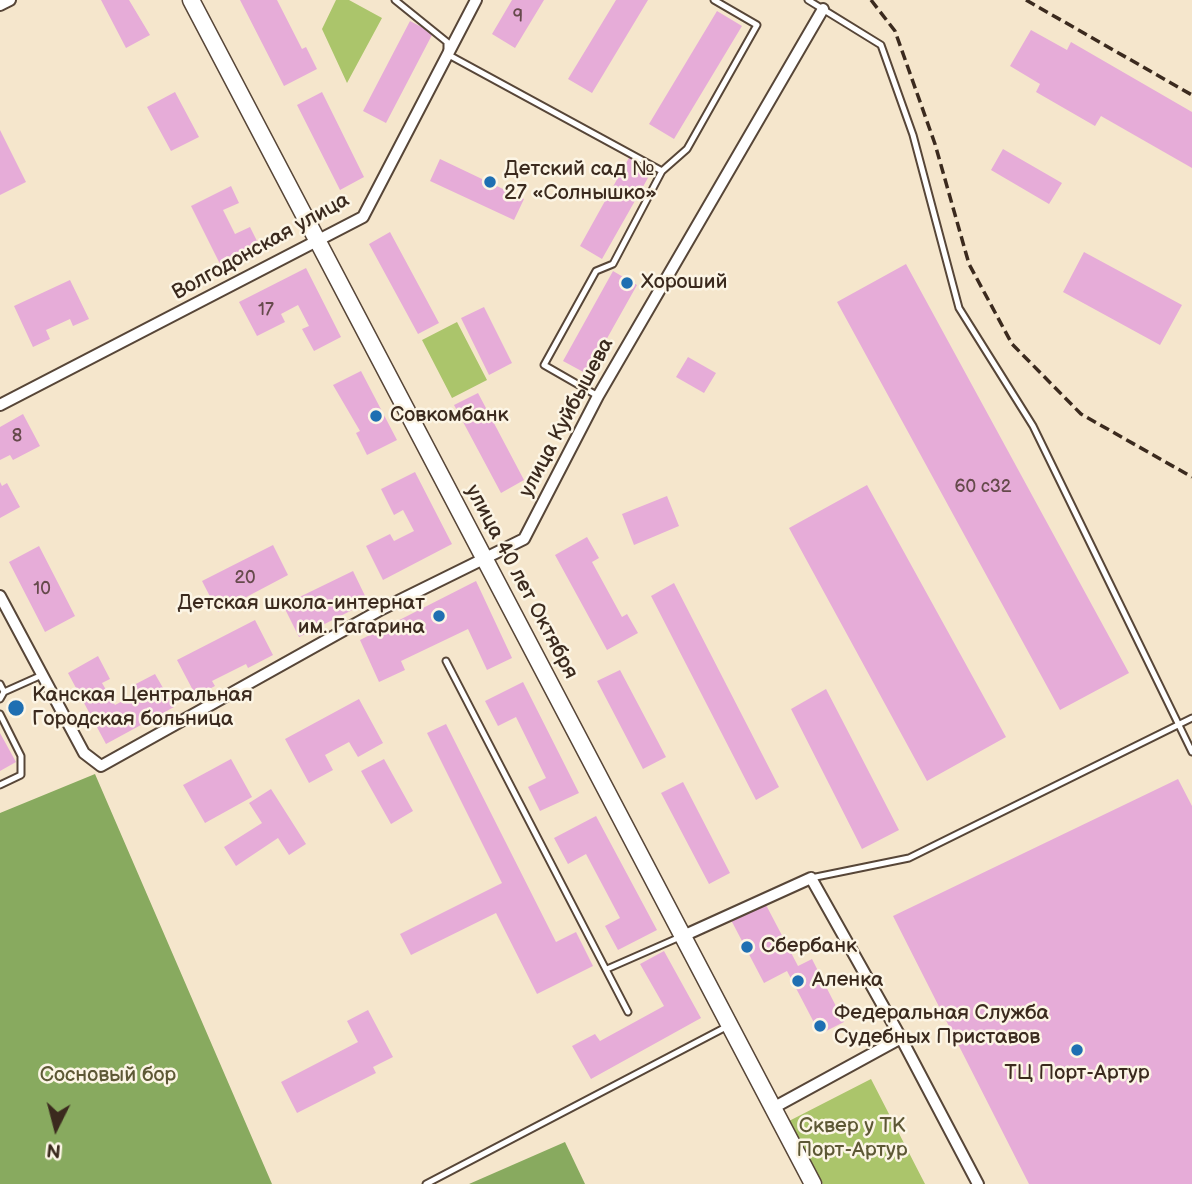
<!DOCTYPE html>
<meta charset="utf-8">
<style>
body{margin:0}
#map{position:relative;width:1192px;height:1184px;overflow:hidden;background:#f5e6cc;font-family:"Balsamiq Sans",sans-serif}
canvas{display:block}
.north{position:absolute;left:21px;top:1093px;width:70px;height:70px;-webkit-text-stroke:5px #fcf5e5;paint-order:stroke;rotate:186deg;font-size:19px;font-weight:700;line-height:28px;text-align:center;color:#3b2a1e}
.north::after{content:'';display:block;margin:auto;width:24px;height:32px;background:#3b2a1e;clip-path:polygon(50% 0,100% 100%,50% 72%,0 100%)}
</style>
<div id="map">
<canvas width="1192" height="1184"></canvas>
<div class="north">N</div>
</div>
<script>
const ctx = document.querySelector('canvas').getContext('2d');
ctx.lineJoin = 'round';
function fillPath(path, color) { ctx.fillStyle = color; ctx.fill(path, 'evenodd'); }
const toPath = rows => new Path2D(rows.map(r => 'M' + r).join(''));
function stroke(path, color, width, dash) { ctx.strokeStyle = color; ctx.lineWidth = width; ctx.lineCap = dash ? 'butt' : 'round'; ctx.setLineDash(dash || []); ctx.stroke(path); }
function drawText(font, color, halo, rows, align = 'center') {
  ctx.font = font + ' "Balsamiq Sans",sans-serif'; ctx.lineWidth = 5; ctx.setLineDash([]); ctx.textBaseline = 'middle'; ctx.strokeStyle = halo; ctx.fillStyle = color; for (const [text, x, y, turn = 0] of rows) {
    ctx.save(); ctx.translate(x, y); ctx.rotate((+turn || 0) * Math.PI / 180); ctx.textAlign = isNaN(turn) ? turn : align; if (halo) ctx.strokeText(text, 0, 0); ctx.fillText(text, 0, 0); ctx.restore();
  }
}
fillPath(toPath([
 [336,0,349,0,382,18,347,83,322,29],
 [457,322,487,380,452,398,422,340],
 [871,1079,925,1184,823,1184,789,1121]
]), '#abc56b');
fillPath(toPath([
 [95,774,272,1184,0,1184,0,813],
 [565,1142,585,1184,469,1184]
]), '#88aa5f');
fillPath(toPath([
 [101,0,129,0,150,35,126,48],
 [240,0,277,0,302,49,306,47,317,69,284,86],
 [512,0,544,0,515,48,492,34],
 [616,0,648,0,592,93,568,79],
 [717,11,742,26,674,139,649,124],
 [410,21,433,33,386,123,363,111],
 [1031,30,1067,50,1071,42,1192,112,1192,168,1101,116,1095,126,1036,92,1040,84,1010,66],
 [175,92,199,137,171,151,147,107],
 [322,92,364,177,340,190,297,105],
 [0,130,26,182,0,195],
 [1003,149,1062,183,1049,204,991,170],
 [630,156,653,169,602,259,580,246],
 [440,159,524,199,514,220,430,181],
 [231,186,239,203,223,210,235,234,250,227,259,245,220,264,191,206],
 [390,232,439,323,418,334,369,244],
 [1084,252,1182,305,1160,345,1063,292],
 [906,264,1129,673,1060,710,837,302],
 [306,268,341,337,314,351,302,329,309,326,298,305,281,314,285,322,257,336,239,302],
 [613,271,637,285,587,374,563,361],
 [70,280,89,319,73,326,70,319,46,330,50,339,33,347,14,306],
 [484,307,512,363,489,375,461,318],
 [688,357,716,373,704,393,676,377],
 [361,371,397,440,367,455,356,433,360,431,333,385],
 [478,393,524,480,501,493,454,405],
 [23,414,40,446,13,460,10,455,0,460,0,427],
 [415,472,452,544,383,580,366,546,390,534,394,541,414,531,403,510,394,515,381,489],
 [0,482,2,486,7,483,20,507,0,518],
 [867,485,1006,737,927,781,789,528],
 [667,496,679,526,634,545,622,514],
 [587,537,599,558,592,562,622,617,627,614,638,633,607,650,555,555],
 [273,545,288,575,218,612,202,581],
 [39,546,75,616,45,632,9,562],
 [353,571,368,602,299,637,283,605],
 [476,581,512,658,487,670,468,629,401,661,405,670,379,682,360,640],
 [674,583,779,787,756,800,651,596],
 [255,620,273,655,248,668,246,664,212,681,215,686,196,696,177,660],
 [98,656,110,679,102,683,115,705,134,695,130,687,155,674,174,707,106,744,68,673],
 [620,670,666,757,643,769,597,681],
 [523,682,579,793,540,811,528,787,546,778,516,717,498,726,485,701],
 [826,689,899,830,862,849,791,709],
 [359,699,383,743,358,757,349,742,325,755,333,770,309,783,285,739],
 [446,724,556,942,576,932,593,966,537,994,496,913,411,955,400,934,502,883,427,733],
 [0,733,16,762,0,771],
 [231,759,252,797,205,823,183,785],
 [384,759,413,811,391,824,361,771],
 [1178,779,1192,806,1192,1184,1029,1184,893,916],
 [683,782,730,873,709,884,661,793],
 [271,789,306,844,289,855,278,838,236,866,224,847,262,823,249,803],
 [596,816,657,930,618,950,605,926,620,918,586,854,568,864,554,838],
 [765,903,798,966,812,959,844,1022,820,1034,787,971,764,983,731,920],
 [664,951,701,1018,591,1079,572,1046,595,1034,600,1041,664,1006,640,964],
 [368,1010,393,1057,373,1067,376,1073,297,1113,281,1082,358,1042,347,1021]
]), '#e6acd8');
const lane = toPath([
 [395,0,447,42,447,54,662,171,613,264,596,271,544,365,598,396],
 [808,0,881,45,913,135,959,308,1033,426,1192,752],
 [662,171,687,149,757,25,714,0],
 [446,661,628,1012],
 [0,684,4,692,0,699],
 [4,692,42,675],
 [0,714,21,756,21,775,0,785],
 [811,878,909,858,1192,718],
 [607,969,680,937],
 [426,1184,726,1027]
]);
const street = toPath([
 [0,5,10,0],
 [0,405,363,217,476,0],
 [0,596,84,753,101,766,382,609,524,539,598,396,823,9],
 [683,936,811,878,901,1038],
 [773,1108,901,1038,978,1184]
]);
const secondary = toPath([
 [191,0,813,1184]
]);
stroke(lane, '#574638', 9);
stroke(street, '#574638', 14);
stroke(secondary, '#574638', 19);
stroke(lane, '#fff', 5);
stroke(street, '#fff', 10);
stroke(secondary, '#fff', 16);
stroke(toPath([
 [871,0,895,31,935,144,969,264,1012,344,1081,414,1192,477],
 [1026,0,1192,95]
]), '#3b2a1e', 3.5, [10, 5]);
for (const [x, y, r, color] of [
 [490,182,7,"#1f6fb2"],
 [627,283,7,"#1f6fb2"],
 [376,416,7,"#1f6fb2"],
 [439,616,7,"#1f6fb2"],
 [16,708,9,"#1f6fb2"],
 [747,947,7,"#1f6fb2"],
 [798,981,7,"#1f6fb2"],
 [820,1026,7,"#1f6fb2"],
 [1077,1050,7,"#1f6fb2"]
]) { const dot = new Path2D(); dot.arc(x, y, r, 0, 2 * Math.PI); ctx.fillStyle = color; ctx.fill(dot); stroke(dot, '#fcf5e5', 2.5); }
drawText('18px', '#664a4c', null, [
 ["9",518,17],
 ["17",266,310],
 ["8",17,436],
 ["60 с32",983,487],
 ["20",245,578],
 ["10",42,589]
]);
drawText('21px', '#3b2a1e', '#fcf5e5', [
 ["Детский сад №",504,170],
 ["27 «Солнышко»",504,194],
 ["Хороший",641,283],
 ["Совкомбанк",390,416],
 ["Детская школа-интернат",425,604,"right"],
 ["им. Гагарина",425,628,"right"],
 ["Канская Центральная",32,696],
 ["Городская больница",32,720],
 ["Сбербанк",761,947],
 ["Аленка",812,981],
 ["Федеральная Служба",834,1014],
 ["Судебных Приставов",834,1038],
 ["ТЦ Порт-Артур",1077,1074,"center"]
], 'left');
drawText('21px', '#3b2a1e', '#fcf5e5', [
 ["Волгодонская улица",261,247,-29],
 ["улица Куйбышева",567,418,-62],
 ["улица 40 лет Октября",521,582,62]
]);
drawText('21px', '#5d5835', '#fcf5e5', [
 ["Сосновый бор",108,1076],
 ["Сквер у ТК",852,1127],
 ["Порт-Артур",852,1151]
]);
</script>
